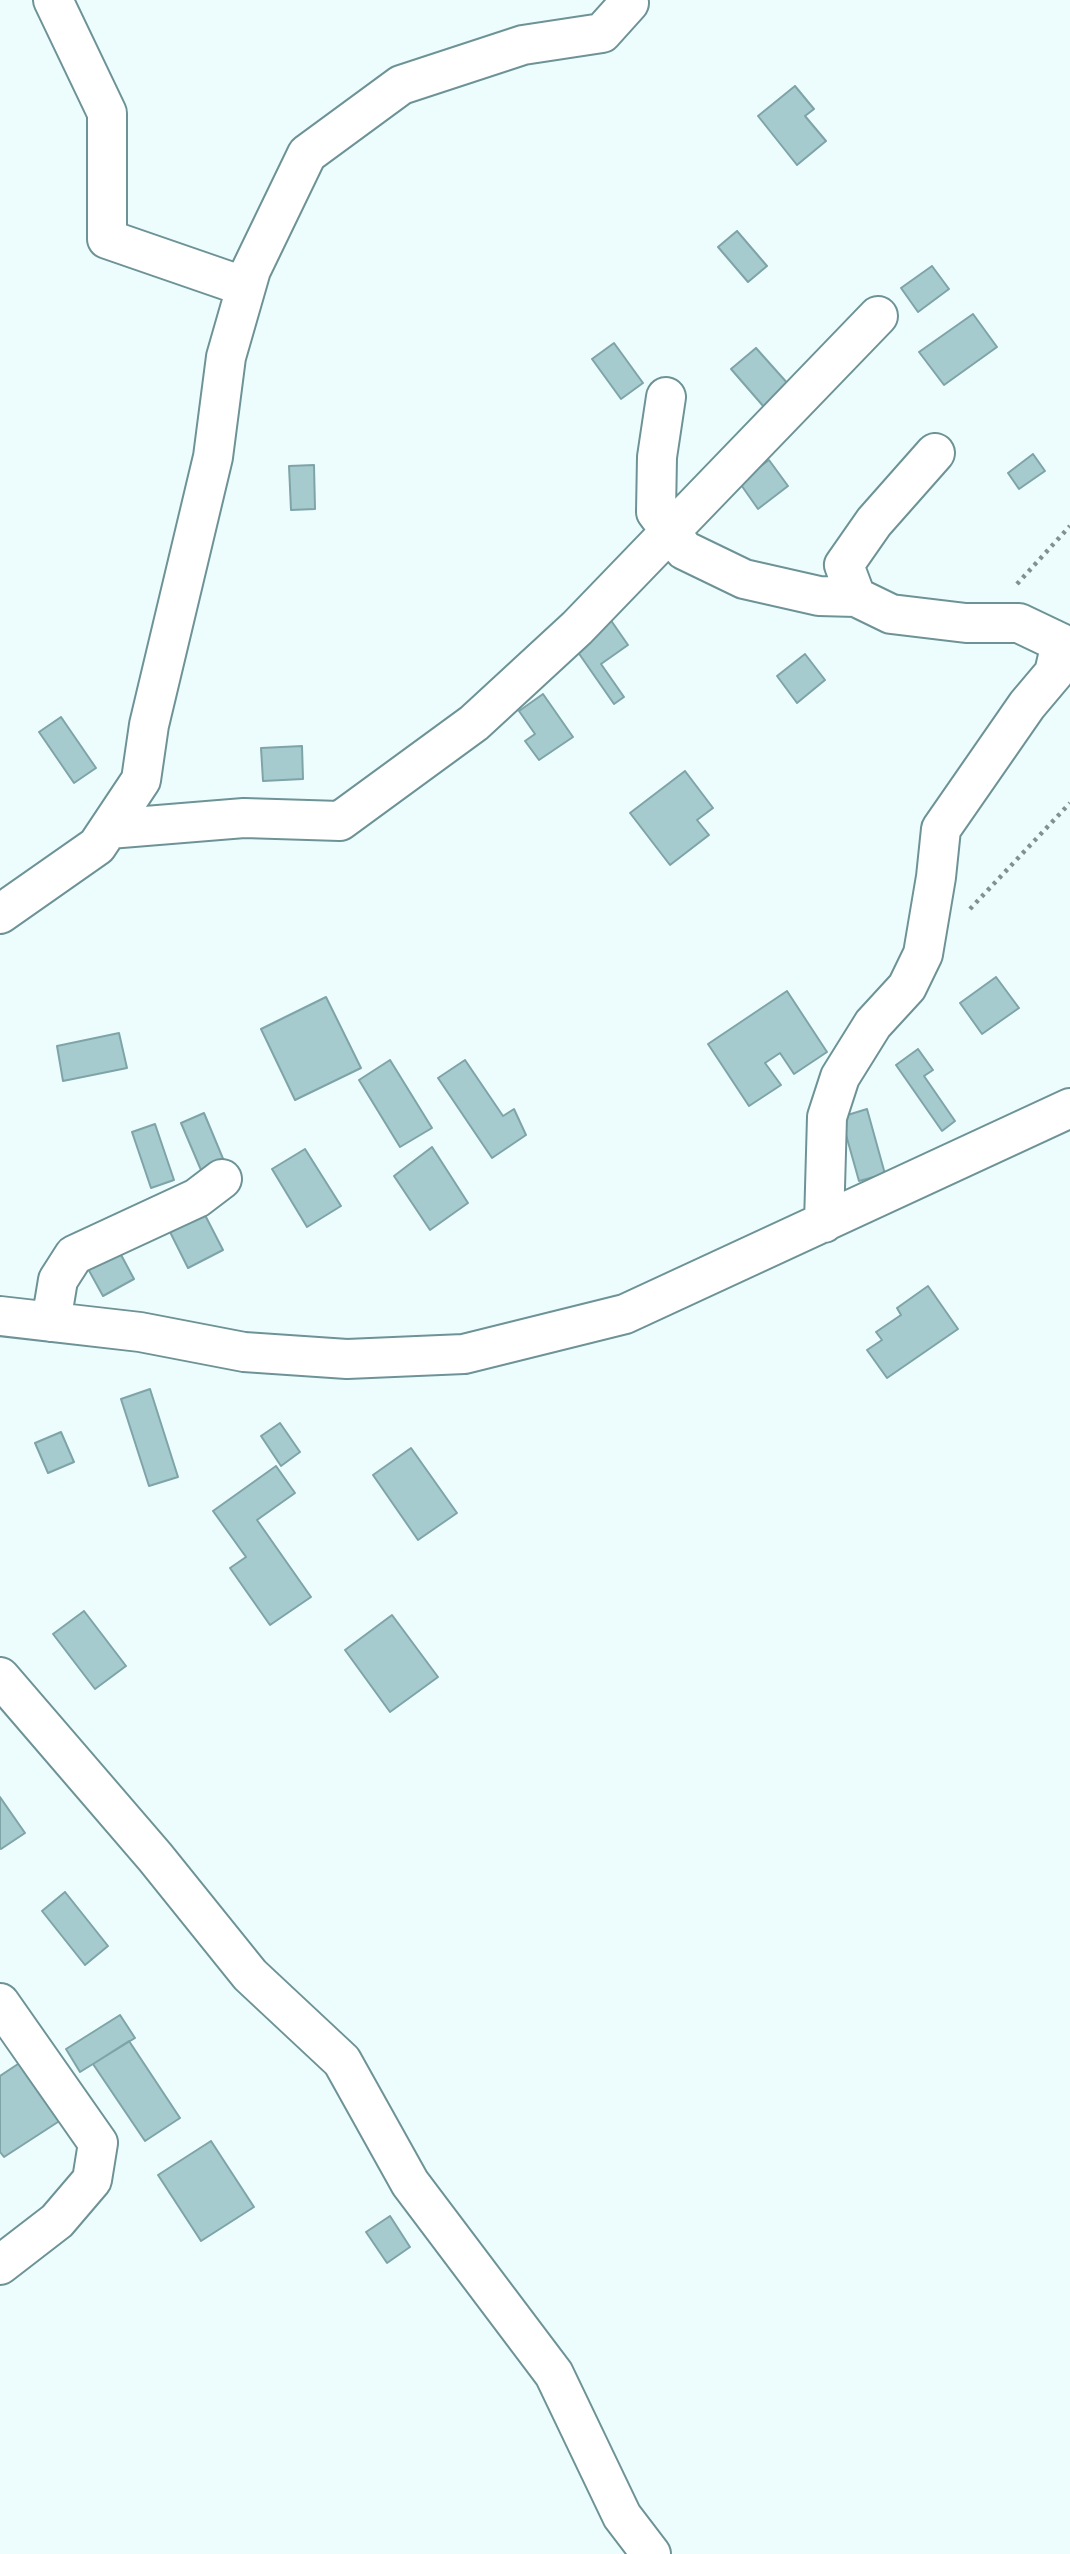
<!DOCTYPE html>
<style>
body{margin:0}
canvas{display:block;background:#edfdfe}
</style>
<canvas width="1070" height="2554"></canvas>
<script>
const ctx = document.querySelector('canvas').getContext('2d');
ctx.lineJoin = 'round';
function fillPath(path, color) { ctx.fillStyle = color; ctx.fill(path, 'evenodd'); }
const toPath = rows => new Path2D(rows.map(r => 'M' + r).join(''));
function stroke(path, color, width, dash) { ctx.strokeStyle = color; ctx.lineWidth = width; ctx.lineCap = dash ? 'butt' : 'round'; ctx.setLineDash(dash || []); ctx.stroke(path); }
const building = toPath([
 [795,86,814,109,805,116,826,141,797,165,758,116,795,86],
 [737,231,767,266,748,282,718,247,737,231],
 [932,266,949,289,918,312,901,288,932,266],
 [973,314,997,347,944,385,919,352,973,314],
 [614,343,643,383,621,399,592,359,614,343],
 [756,348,789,385,764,407,731,369,756,348],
 [1033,454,1045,471,1019,489,1008,473,1033,454],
 [769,460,788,486,758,509,739,482,769,460],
 [314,465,315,509,291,510,289,466,314,465],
 [610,619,628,645,601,664,624,697,614,704,573,645,610,619],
 [805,654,825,680,797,703,777,676,805,654],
 [543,694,573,737,539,760,525,741,535,734,519,711,543,694],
 [61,717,96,768,74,783,39,732,61,717],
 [302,746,303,779,263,781,261,748,302,746],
 [685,771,713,808,697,820,709,835,670,865,630,813,685,771],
 [996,977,1019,1008,982,1034,960,1003,996,977],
 [787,991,827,1052,794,1074,780,1053,765,1063,781,1085,749,1106,708,1044,787,991],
 [326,997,361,1068,295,1100,261,1029,326,997],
 [119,1033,127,1068,63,1081,57,1046,119,1033],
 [918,1049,933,1070,924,1076,955,1121,942,1131,896,1065,918,1049],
 [390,1060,432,1128,400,1147,359,1080,390,1060],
 [465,1060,503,1116,514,1109,526,1135,492,1158,438,1078,465,1060],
 [867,1109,885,1174,859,1181,841,1117,867,1109],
 [204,1113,224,1161,201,1170,181,1123,204,1113],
 [155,1124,174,1180,151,1188,132,1132,155,1124],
 [432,1147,468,1203,430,1230,394,1176,432,1147],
 [305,1149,341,1206,307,1227,272,1169,305,1149],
 [205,1215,223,1250,188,1268,170,1232,205,1215],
 [119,1251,134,1279,103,1296,87,1267,119,1251],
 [928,1286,958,1329,887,1378,867,1350,882,1340,876,1332,901,1315,897,1308,928,1286],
 [150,1389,178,1477,149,1486,121,1399,150,1389],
 [280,1423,300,1452,281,1466,261,1436,280,1423],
 [61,1432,74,1462,48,1473,35,1443,61,1432],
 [411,1448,457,1513,418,1540,373,1475,411,1448],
 [276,1466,295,1493,257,1520,311,1597,270,1625,230,1568,246,1557,213,1511,276,1466],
 [84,1611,126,1666,95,1689,53,1634,84,1611],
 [392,1615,438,1677,390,1712,345,1650,392,1615],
 [0,1797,25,1833,1,1849,0,1848,0,1797],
 [65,1892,108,1946,85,1965,42,1911,65,1892],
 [120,2015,135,2038,80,2072,66,2049,120,2015],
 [129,2041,180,2118,145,2141,93,2064,129,2041],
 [21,2062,61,2120,4,2157,0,2152,0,2076,21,2062],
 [211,2141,254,2207,201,2241,158,2175,211,2141],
 [390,2216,410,2247,387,2263,366,2232,390,2216]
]);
fillPath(building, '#a5cbcf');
stroke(building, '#7fa4a8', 2);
const street = toPath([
 [53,0,107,113,107,239,246,287],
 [666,397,657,457,656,512,684,550,744,579,819,596,856,597],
 [109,829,244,818,340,821,474,723,577,628,878,316],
 [0,914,97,846,141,780,149,725,213,457,226,357,251,270,307,154,401,85,523,45,602,33,629,3],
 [824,1223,827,1117,840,1077,873,1024,907,987,923,954,936,877,941,829,1027,705,1054,673,1061,643,1019,623,966,623,891,614,856,597,844,565,874,522,935,453],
 [0,1316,140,1332,244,1352,347,1359,464,1354,625,1314,1070,1108],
 [51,1322,58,1280,74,1255,197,1198,222,1179],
 [0,1677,155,1857,250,1975,342,2061,410,2183,554,2374,622,2516,651,2554],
 [0,2003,98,2143,92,2180,57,2221,0,2265]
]);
stroke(street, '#6e9397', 42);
stroke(toPath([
 [1017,584,1070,526],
 [970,909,1070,803]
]), '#819091', 4.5, [3.5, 5]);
stroke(street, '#fff', 38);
</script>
